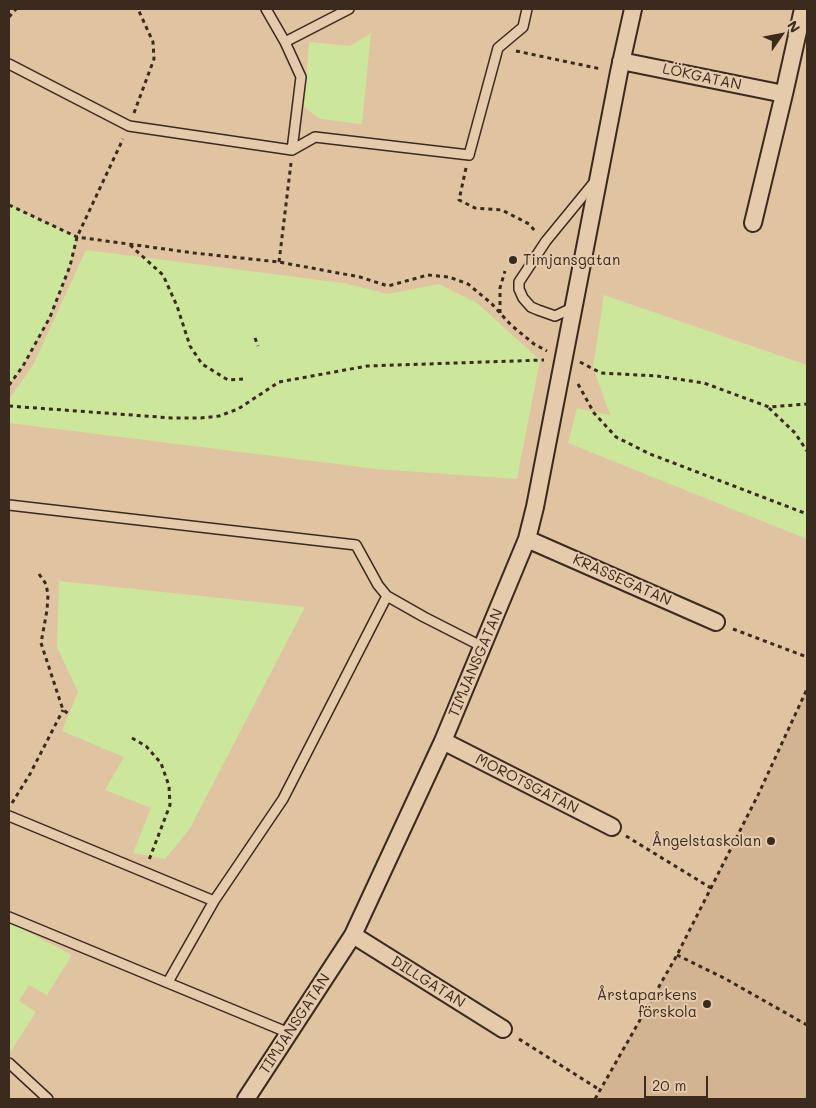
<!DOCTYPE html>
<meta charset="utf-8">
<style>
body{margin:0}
#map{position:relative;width:816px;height:1108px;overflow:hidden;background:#e0c3a1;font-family:Mali,sans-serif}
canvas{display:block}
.frame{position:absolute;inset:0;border:10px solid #3b2a1e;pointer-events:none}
.north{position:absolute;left:756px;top:10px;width:50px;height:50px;-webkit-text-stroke:4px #e5caac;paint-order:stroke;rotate:57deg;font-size:14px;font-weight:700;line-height:20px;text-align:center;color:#3b2a1e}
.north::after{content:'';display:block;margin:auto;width:18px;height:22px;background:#3b2a1e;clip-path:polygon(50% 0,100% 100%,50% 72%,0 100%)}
.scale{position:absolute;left:644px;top:1076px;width:64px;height:22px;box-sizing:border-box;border:2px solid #3b2a1e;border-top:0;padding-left:6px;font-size:15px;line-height:18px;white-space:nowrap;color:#3b2a1e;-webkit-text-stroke:4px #e5caac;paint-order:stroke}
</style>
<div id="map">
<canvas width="816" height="1108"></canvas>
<div class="frame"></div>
<div class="north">N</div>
<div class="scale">20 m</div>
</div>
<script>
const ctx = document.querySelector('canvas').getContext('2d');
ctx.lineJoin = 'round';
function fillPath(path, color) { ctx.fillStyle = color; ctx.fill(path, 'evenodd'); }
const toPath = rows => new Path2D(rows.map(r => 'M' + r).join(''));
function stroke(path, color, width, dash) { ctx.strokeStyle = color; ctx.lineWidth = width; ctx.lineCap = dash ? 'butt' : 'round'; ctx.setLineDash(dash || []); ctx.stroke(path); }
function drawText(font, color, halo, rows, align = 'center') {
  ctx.font = font + ' Mali,sans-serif'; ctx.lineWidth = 4; ctx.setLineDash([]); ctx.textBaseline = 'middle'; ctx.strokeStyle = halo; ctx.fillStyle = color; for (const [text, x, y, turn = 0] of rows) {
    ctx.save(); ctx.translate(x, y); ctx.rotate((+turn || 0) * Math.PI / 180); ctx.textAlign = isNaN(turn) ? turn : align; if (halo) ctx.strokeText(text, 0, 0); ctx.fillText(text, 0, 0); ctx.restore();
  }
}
fillPath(toPath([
 [807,689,807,1099,595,1099,677,955,758,795]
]), '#d2b492');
fillPath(toPath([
 [371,33,362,124,320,119,304,107,309,42,350,46],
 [9,205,77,237,70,266,50,317,23,366,9,385],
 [86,250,343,283,388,294,439,284,477,303,540,360,517,479,376,469,9,423,9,399,33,365],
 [604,295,807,365,807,539,568,443,577,408,610,415,593,367],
 [59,581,305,607,189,830,165,859,133,853,151,808,105,790,124,757,62,731,78,692,57,647],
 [9,922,72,955,47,995,29,985,19,1001,36,1012,9,1054]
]), '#cce69c');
const service = toPath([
 [266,9,285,42,301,77,292,150],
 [285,42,349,9],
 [9,64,129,126,292,150,315,137,469,155,498,48,523,27,527,9],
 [572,308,555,316,538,310,531,307,523,298,519,289,519,282,546,241,596,180],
 [9,505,356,545,378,585,387,596,424,617,483,647],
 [9,816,214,901],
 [9,917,289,1033],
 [168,982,214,901,283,799,387,596],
 [9,1063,48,1099]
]);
const minor = toPath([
 [621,61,784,94,753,223],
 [784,94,803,9],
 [527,539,716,622],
 [443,741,612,827],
 [353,935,503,1029],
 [246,1099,353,935,443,741,527,539,535,507,619,72,633,9]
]);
stroke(service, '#3b2a1e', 12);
stroke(minor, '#3b2a1e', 20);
stroke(toPath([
 [9,17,16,9],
 [516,51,601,69],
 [134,113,154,59,153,42,138,9],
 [466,168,459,200,475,208,502,210,529,224,536,232],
 [9,205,77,237,194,253,279,262,360,277,388,286,428,275,449,277,468,284,491,303,511,325,534,344,547,351],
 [130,245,163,275,177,306,190,346,202,364,228,380,243,379],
 [279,262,291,163],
 [500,313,500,288,505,271],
 [255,338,258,346],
 [580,362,601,373,657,376,704,383,769,407,807,404],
 [578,384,594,413,616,437,650,454,807,514],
 [9,385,23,366,50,317,70,266,77,237,123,139],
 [9,406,172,418,201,418,219,416,238,409,279,382,367,366,544,360],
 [769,408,795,433,807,451],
 [39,574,46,584,48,595,47,610,41,643,63,710,69,714],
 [733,629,807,657],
 [132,738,146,746,161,763,169,786,170,805,149,860],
 [12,803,30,774,63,710],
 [626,836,711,888],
 [677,955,724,978,807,1025],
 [519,1039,600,1090],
 [595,1099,677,955,758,795,807,689]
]), '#3b2a1e', 3, [4, 4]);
stroke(service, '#e5caac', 9);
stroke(minor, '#e5caac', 16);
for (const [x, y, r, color] of [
 [513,260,5,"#3b2a1e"],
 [771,841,5,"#3b2a1e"],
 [707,1004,5,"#3b2a1e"]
]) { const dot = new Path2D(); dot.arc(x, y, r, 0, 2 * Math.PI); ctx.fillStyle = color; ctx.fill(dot); stroke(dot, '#e5caac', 2); }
drawText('15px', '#3b2a1e', '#e5caac', [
 ["LÖKGATAN",702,77,12],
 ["KRASSEGATAN",622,580,24],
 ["TIMJANSGATAN",476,663,-67],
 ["MOROTSGATAN",527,784,27],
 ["DILLGATAN",428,982,32],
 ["TIMJANSGATAN",295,1024,-57]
]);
drawText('15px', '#3b2a1e', '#e5caac', [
 ["Timjansgatan",523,260,"left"],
 ["Ångelstaskolan",761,841],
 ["Årstaparkens",697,995],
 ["förskola",697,1012]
], 'right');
</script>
